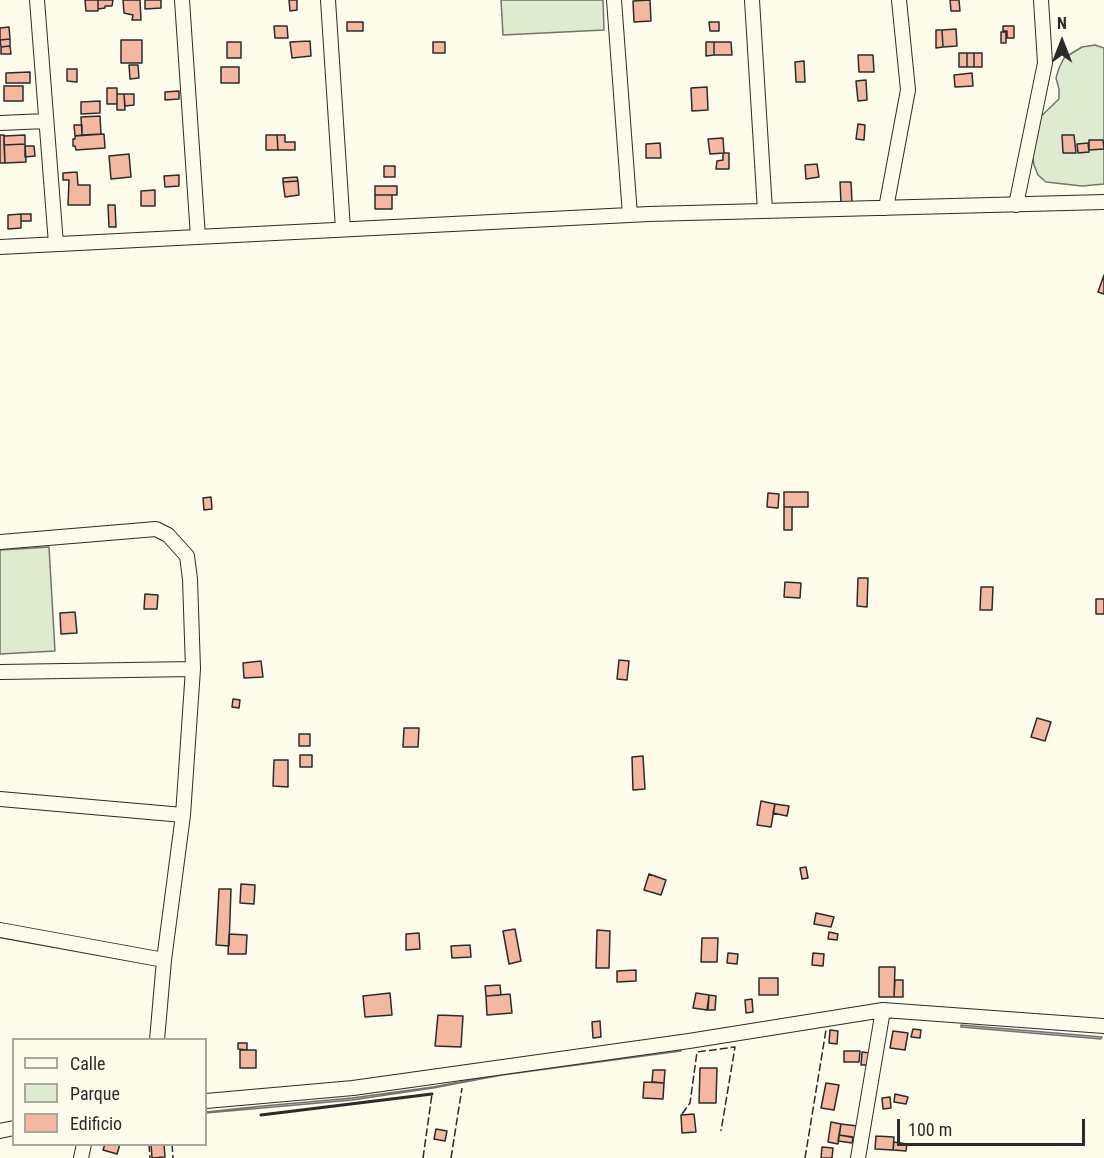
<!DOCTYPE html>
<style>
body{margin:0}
#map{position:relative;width:1104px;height:1158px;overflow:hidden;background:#fdfbea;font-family:"Roboto Condensed",sans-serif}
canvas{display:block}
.legend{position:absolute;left:12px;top:1038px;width:195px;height:108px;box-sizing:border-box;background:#fdfbea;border:2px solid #a9a89e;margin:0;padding:8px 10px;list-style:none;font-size:18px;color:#2b2b2b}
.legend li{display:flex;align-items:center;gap:12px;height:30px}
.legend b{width:30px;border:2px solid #a9a89e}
.north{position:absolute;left:1032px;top:12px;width:60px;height:60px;-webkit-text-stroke:4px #fdfbea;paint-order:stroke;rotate:0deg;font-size:16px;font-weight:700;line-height:24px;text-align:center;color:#2b2b2b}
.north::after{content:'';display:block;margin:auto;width:21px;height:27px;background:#2b2b2b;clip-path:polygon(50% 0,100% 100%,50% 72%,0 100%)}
.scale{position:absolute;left:897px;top:1119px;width:188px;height:27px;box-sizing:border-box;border:3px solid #2b2b2b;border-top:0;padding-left:8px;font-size:18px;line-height:21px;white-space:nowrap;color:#2b2b2b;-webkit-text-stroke:4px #fdfbea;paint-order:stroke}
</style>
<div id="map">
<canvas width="1104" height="1158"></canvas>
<ul class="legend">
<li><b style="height:8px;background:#fdfbea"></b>Calle</li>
<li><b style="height:16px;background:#deebd1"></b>Parque</li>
<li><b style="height:16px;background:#f2b8a0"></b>Edificio</li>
</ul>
<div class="north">N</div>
<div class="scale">100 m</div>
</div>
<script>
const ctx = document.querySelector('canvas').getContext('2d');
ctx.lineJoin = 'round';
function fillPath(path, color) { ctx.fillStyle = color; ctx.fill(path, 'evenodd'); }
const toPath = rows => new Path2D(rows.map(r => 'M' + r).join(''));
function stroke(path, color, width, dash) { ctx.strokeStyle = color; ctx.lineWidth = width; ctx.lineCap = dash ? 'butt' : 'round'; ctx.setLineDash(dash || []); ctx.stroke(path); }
const green = toPath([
 [501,0,603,0,604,30,503,35,501,0],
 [1095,45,1104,48,1104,184,1082,186,1046,182,1038,175,1034,165,1031,145,1034,123,1059,99,1059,89,1056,78,1059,68,1064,58,1082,47,1095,45],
 [49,547,55,651,0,654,0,550,49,547]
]);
fillPath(green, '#deebd1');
stroke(green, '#74746e', 1.5);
const water = toPath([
 [961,1025,1102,1037,1101,1039,961,1027,961,1025],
 [681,1049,681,1051,502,1075,433,1088,352,1100,206,1113,206,1112,263,1106,352,1098,433,1087,502,1074,681,1049]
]);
fillPath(water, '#c7d0d0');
stroke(water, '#74746e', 1.5);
const building = toPath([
 [85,0,98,0,98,11,86,11,85,0],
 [98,0,113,0,112,6,105,6,105,8,98,9,98,0],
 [123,0,140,0,141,20,132,20,133,15,124,13,123,0],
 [145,0,161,0,161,8,145,9,145,0],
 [289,0,297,0,297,10,290,11,289,0],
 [650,0,651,21,634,22,633,1,650,0],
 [950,0,959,0,960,11,951,11,950,0],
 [347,22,363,22,363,31,347,31,347,22],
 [709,22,719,22,719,31,710,31,709,22],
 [274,26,287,26,288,38,275,38,274,26],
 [1003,26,1014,26,1014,38,1007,38,1007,31,1003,31,1003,26],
 [9,27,10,39,0,40,0,28,9,27],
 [956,29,957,46,943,47,942,30,956,29],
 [936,30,942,30,943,47,936,48,936,30],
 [1001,32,1006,32,1006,43,1001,43,1001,32],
 [10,39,10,46,1,47,0,40,10,39],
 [121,40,142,40,142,63,121,63,121,40],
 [310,41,311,56,292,58,290,42,310,41],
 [227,42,241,42,241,58,227,58,227,42],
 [433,42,445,42,445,53,433,53,433,42],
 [706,42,714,42,714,55,706,56,706,42],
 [714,42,731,42,732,55,714,55,714,42],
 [10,46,11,54,1,54,1,47,10,46],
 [959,53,967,53,967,67,959,67,959,53],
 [967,53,974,53,974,67,967,67,967,53],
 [974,53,982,53,982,67,974,67,974,53],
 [858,55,873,55,874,72,859,72,858,55],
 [804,61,805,82,796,82,795,62,804,61],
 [129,65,138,65,139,78,130,79,129,65],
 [221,67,239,67,239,83,221,83,221,67],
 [67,69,77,69,77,82,67,81,67,69],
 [30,72,30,83,6,83,6,73,30,72],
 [972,73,973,86,955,87,954,75,972,73],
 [866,80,867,100,858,101,856,81,866,80],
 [4,86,23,86,23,101,4,101,4,86],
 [707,87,708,110,692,111,691,88,707,87],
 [107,88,117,88,117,104,107,104,107,88],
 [179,91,179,99,165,100,165,92,179,91],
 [117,94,124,94,125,110,117,110,117,94],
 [124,94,134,94,134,105,125,106,124,94],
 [100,101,100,113,81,114,81,102,100,101],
 [100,116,101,134,82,135,81,117,100,116],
 [858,124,865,125,864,140,856,139,858,124],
 [74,125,82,125,82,135,75,136,74,125],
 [104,134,105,148,76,150,75,146,73,146,73,139,75,139,75,136,104,134],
 [0,135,4,135,5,163,0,163,0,135],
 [25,135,25,144,4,145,4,136,25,135],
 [266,135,277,135,278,150,266,150,266,135],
 [277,135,285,135,285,142,295,142,295,150,278,150,277,135],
 [1062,135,1074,135,1076,153,1063,153,1062,135],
 [723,138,724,153,710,154,708,139,723,138],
 [1089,140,1103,140,1104,149,1089,150,1089,140],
 [660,143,661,158,646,158,646,144,660,143],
 [1088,143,1089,152,1078,153,1077,144,1088,143],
 [25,144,26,162,5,163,4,145,25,144],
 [25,146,34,146,35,156,25,157,25,146],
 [723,153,729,153,729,169,716,169,717,161,723,160,723,153],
 [129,154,131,177,111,179,109,156,129,154],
 [817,164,819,177,806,179,805,165,817,164],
 [384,166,395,166,395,177,384,177,384,166],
 [77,172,78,185,90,185,90,205,68,205,69,180,63,180,63,173,77,172],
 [179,175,179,186,165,187,164,176,179,175],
 [297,177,298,181,283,182,283,178,297,177],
 [298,181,299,195,285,197,283,182,298,181],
 [840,182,851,182,852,203,841,203,840,182],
 [375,186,397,186,397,195,375,195,375,186],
 [155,190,155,206,141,206,141,191,155,190],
 [375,195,392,195,392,209,375,209,375,195],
 [108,205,115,205,116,227,109,227,108,205],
 [21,214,31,214,31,221,21,221,21,214],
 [21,214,21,228,8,229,8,215,21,214],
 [1104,275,1104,294,1098,292,1104,275],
 [784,492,808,492,808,507,784,507,784,492],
 [768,493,779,494,778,508,767,507,768,493],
 [211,497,212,509,204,510,203,498,211,497],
 [784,507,792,507,792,530,784,530,784,507],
 [858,578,868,578,867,607,857,606,858,578],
 [785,582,801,583,800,598,784,597,785,582],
 [981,587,993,587,992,610,980,610,981,587],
 [145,594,158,595,157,609,144,609,145,594],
 [1096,599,1104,599,1104,614,1096,614,1096,599],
 [75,612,77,633,61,634,60,613,75,612],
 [619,660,629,661,627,680,617,679,619,660],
 [261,661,263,677,244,678,243,663,261,661],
 [233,699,240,700,239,708,232,707,233,699],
 [1037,718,1051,722,1045,741,1031,737,1037,718],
 [404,728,419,728,418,747,403,747,404,728],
 [299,734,310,734,310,746,299,746,299,734],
 [300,755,312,755,312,767,300,767,300,755],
 [643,756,645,789,633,790,632,757,643,756],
 [274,760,288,760,288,787,273,786,274,760],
 [761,801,775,804,771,827,757,825,761,801],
 [775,804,789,806,787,816,773,813,775,804],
 [806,867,808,878,802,879,800,868,806,867],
 [649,874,666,880,661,895,644,890,649,874],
 [241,884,255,885,254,904,240,903,241,884],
 [219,889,231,889,229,946,216,945,219,889],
 [816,913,834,917,831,927,814,924,816,913],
 [515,929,521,961,509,964,503,931,515,929],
 [597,930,610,931,609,968,596,968,597,930],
 [829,932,838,934,837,940,828,939,829,932],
 [419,933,420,949,406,950,406,934,419,933],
 [229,934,247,935,246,954,228,954,229,934],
 [702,938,718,938,717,962,701,962,702,938],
 [470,945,471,957,452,958,451,946,470,945],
 [728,953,738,954,737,964,727,963,728,953],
 [813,953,824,954,823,966,812,965,813,953],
 [879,967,895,967,894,997,879,997,879,967],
 [636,970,636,981,617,982,617,971,636,970],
 [759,978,778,978,778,995,759,995,759,978],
 [895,980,903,980,903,997,894,997,895,980],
 [500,985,501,995,486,996,485,986,500,985],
 [390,993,392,1015,365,1017,363,996,390,993],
 [696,993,709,995,707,1010,693,1008,696,993],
 [510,994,512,1013,487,1015,486,996,510,994],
 [709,995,716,996,715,1010,708,1010,709,995],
 [752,999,753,1012,746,1013,745,1000,752,999],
 [438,1015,463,1016,461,1047,435,1046,438,1015],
 [600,1021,601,1037,593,1038,592,1022,600,1021],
 [913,1029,921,1030,920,1038,911,1037,913,1029],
 [830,1030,838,1031,837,1044,829,1043,830,1030],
 [893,1031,908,1033,905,1050,890,1048,893,1031],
 [238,1043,247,1043,247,1050,238,1049,238,1043],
 [240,1050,256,1050,256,1068,240,1068,240,1050],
 [844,1051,860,1051,859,1062,844,1062,844,1051],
 [862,1052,870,1053,869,1065,861,1065,862,1052],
 [700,1068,717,1068,716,1103,699,1103,700,1068],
 [653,1070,665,1070,664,1083,652,1082,653,1070],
 [644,1082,664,1083,663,1099,643,1098,644,1082],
 [826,1083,839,1085,834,1110,821,1108,826,1083],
 [895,1094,908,1097,906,1104,894,1102,895,1094],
 [890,1097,891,1108,883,1109,882,1098,890,1097],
 [694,1114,696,1132,682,1133,681,1115,694,1114],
 [831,1122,841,1124,838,1144,828,1142,831,1122],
 [841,1124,858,1126,856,1138,839,1135,841,1124],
 [436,1129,447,1131,445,1141,434,1139,436,1129],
 [839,1135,853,1137,852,1143,838,1141,839,1135],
 [876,1136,894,1137,893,1150,875,1149,876,1136],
 [894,1142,907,1144,906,1151,893,1150,894,1142],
 [105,1144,120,1144,117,1154,103,1150,105,1144],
 [151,1144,164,1144,165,1157,152,1158,151,1144],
 [822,1147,833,1148,832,1158,821,1158,822,1147]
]);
fillPath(building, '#f2b8a0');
stroke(building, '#2b2b2b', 1.5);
const minor = toPath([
 [37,0,56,244],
 [182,0,198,237],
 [328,0,343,229],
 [614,0,630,215],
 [752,0,765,211],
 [0,123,46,121],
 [1016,205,1045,63,1041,0],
 [886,208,908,90,899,0],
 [0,247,649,214,1104,202],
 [0,542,156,529,168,535,187,556,190,579,193,669,183,815,164,960,157,1040],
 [0,672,193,669],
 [0,799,183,815],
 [0,930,164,960],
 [206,1101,353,1088,689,1041,883,1010,1104,1026],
 [0,1131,14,1128],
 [81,1158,84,1144],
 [858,1158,883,1010]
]);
stroke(minor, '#2b2b2b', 16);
stroke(minor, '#fdfbea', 14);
stroke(toPath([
 [682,1114,690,1103,697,1052,735,1047,721,1131],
 [149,1144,150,1158],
 [172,1144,173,1158],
 [423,1158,432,1094],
 [451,1158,462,1088],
 [805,1158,826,1030]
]), '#2b2b2b', 1.5, [8, 3]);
stroke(toPath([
 [261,1115,432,1094]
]), '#2b2b2b', 3);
</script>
